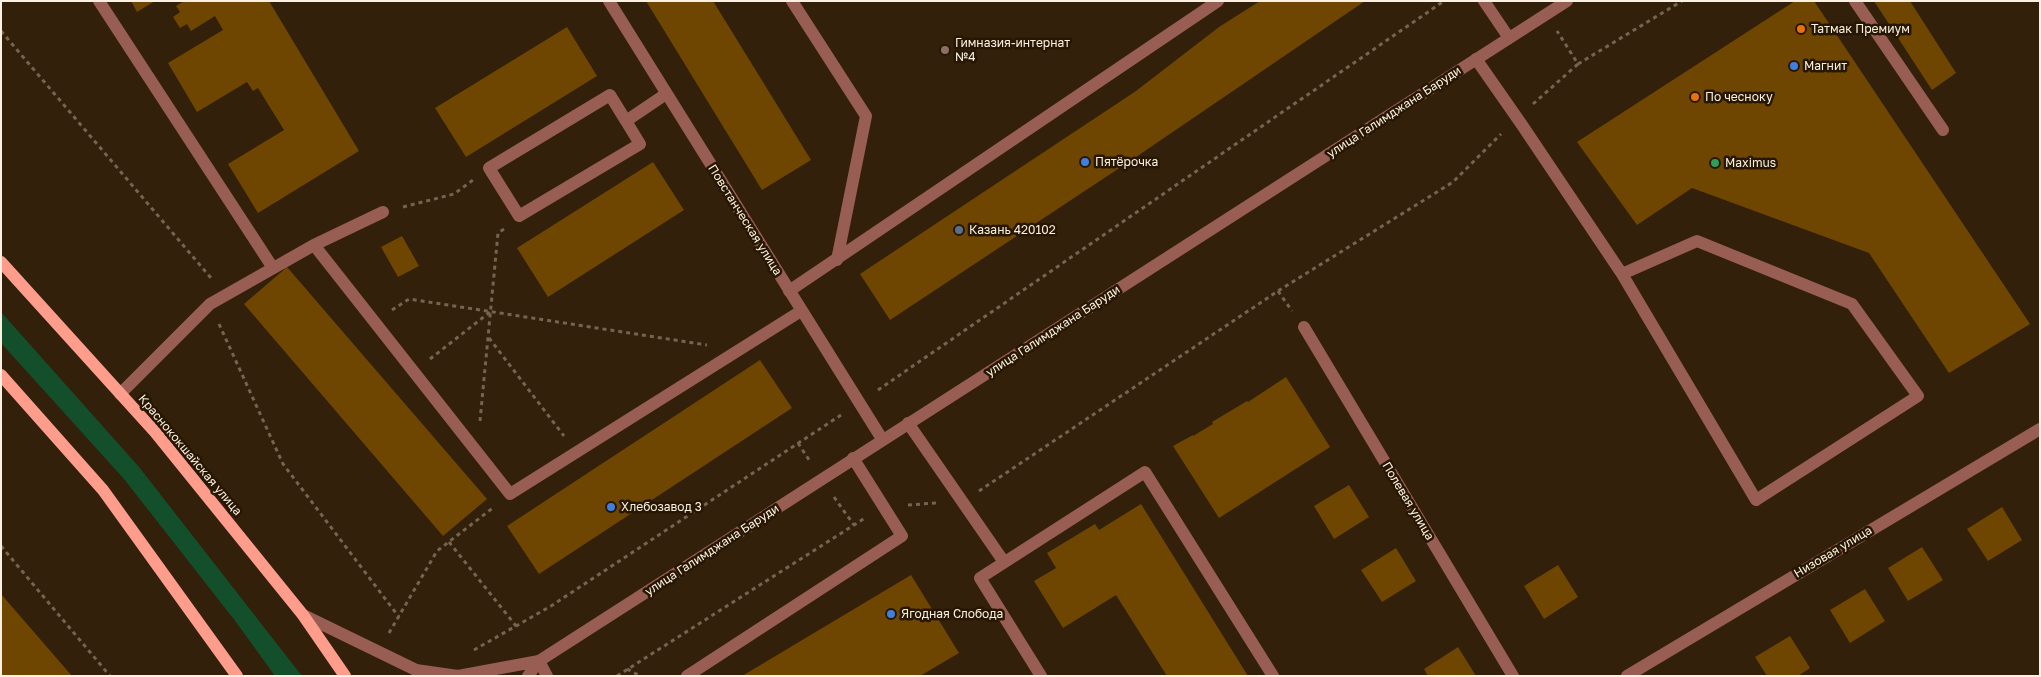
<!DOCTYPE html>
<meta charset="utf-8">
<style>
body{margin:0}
#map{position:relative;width:2041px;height:677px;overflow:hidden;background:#32200a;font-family:"Golos Text",sans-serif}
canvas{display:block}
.frame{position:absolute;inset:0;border:2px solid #fcf1e3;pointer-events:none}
</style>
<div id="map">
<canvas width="2041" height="677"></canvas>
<div class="frame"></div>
</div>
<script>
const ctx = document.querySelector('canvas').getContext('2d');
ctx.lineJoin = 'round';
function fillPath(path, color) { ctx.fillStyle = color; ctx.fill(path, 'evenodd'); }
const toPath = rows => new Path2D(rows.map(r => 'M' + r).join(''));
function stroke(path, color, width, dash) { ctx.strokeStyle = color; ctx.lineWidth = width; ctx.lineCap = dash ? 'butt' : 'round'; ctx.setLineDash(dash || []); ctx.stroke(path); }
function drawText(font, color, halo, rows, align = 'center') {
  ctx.font = font + ' "Golos Text",sans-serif'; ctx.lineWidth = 5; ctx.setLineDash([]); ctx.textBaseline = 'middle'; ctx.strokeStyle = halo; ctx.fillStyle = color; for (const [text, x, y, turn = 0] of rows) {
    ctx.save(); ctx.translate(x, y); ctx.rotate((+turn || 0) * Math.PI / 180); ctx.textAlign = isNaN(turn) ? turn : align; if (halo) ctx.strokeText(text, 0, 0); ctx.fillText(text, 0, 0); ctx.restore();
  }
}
fillPath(toPath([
 [1,312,139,467,302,676,275,676,236,622,124,479,1,343]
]), '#134f2b');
fillPath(toPath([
 [131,1,155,1,137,12],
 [184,1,269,1,359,151,258,213,228,164,284,130,258,88,253,91,247,82,197,112,168,63,223,30,215,16,191,31,187,24,180,28,173,17,180,12,176,6],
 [646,1,713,1,811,160,762,190],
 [1260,1,1365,1,1139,155,890,320,860,274,1136,91,1219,27],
 [1795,1,1814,1,2030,324,1949,373,1869,253,1692,188,1637,225,1577,142],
 [1874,1,1910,1,1956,73,1932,90],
 [567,27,597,76,466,157,435,108],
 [653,162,684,210,548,297,517,248],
 [402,236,419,266,398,277,381,247],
 [287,267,487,499,443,536,244,304],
 [760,360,792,408,539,574,507,526],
 [1286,377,1330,447,1219,518,1173,446,1193,435,1193,436,1213,424,1212,422,1247,401,1248,402],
 [1349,485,1369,517,1334,539,1314,506],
 [1141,504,1248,676,1167,676,1116,595,1063,628,1034,581,1056,568,1047,553,1095,524,1099,530],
 [2002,507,2022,540,1988,561,1967,529],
 [1922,547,1943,580,1908,601,1888,568],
 [1396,548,1416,581,1382,602,1361,570],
 [1558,565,1578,597,1544,619,1524,586],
 [911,575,959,653,920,676,742,676],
 [1865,589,1885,621,1850,643,1830,610],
 [1,594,72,676,1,676],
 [1790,636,1810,668,1798,676,1767,676,1755,657],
 [1458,647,1476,676,1428,676,1424,669]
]), '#6f4601');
stroke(toPath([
 [1,31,211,278],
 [1578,64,1682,1],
 [1533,104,1578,64,1557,31],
 [403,207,454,194,473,180],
 [1278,291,1292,311],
 [392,310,409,299,707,345],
 [219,324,283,464,399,617],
 [489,338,564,436],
 [430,359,490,312],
 [878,390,1444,1],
 [480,421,498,233,504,229],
 [798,443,811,463],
 [979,491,1278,291,1453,182,1501,134],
 [834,497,854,525],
 [908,505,936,503],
 [449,542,516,626],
 [1,546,110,676],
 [389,633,437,551,494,507],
 [474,650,551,606,841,415],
 [627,669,640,676],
 [617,676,865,518]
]), '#746451', 3, [4, 4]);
stroke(toPath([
 [99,1,273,268],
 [792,1,866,116,837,260],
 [1484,1,1509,38],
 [1855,1,1943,130],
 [1476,59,1522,125,1622,274,1756,500,1918,396,1852,304,1697,241,1622,274],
 [626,121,640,144,519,216,489,168,610,95,626,121,666,94],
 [383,212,314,245,510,494,801,311],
 [789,291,1218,1],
 [120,394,210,304,314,245],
 [908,423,1004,562],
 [539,661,547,676],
 [687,676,902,536,853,458],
 [1041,676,980,578,1145,472,1273,676]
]), '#985d53', 12);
stroke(toPath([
 [609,1,882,439],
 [1304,327,1513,676],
 [1627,676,2040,429]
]), '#985d53', 12);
stroke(toPath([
 [303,615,416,670,458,676,539,661],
 [528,676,539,661,1567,1]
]), '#985d53', 12);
stroke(toPath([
 [1,262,155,432,303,615,345,676],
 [1,375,103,490,237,676]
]), '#fe9d8c', 12);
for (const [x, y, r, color] of [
 [1801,29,5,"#e8710a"],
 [945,50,5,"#8d6e63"],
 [1794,66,5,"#3f7fe0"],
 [1695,97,5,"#e8710a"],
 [1085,162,5,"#3f7fe0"],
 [1715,163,5,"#2e9e5b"],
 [959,230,5,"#5c6f8a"],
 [611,507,5,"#3f7fe0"],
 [891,614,5,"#3f7fe0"]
]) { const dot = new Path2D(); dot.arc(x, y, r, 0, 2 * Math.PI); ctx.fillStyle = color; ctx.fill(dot); stroke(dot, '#271702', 2); }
drawText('12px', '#fcf1e3', '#271702', [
 ["Татмак Премиум",1811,29],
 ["Гимназия-интернат",955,43],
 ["№4",955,57],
 ["Магнит",1804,66],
 ["По чесноку",1705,97],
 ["Пятёрочка",1095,162],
 ["Maximus",1725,163],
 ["Казань 420102",969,230],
 ["Хлебозавод 3",621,507],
 ["Ягодная Слобода",901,614]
], 'left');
drawText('12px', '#fcf1e3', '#271702', [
 ["улица Галимджана Баруди",1394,112,-33],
 ["Повстанческая улица",745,220,58],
 ["улица Галимджана Баруди",1053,331,-33],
 ["Краснококшайская улица",190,455,50],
 ["Полевая улица",1408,501,59],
 ["улица Галимджана Баруди",712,550,-33],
 ["Низовая улица",1833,552,-31]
]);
</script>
